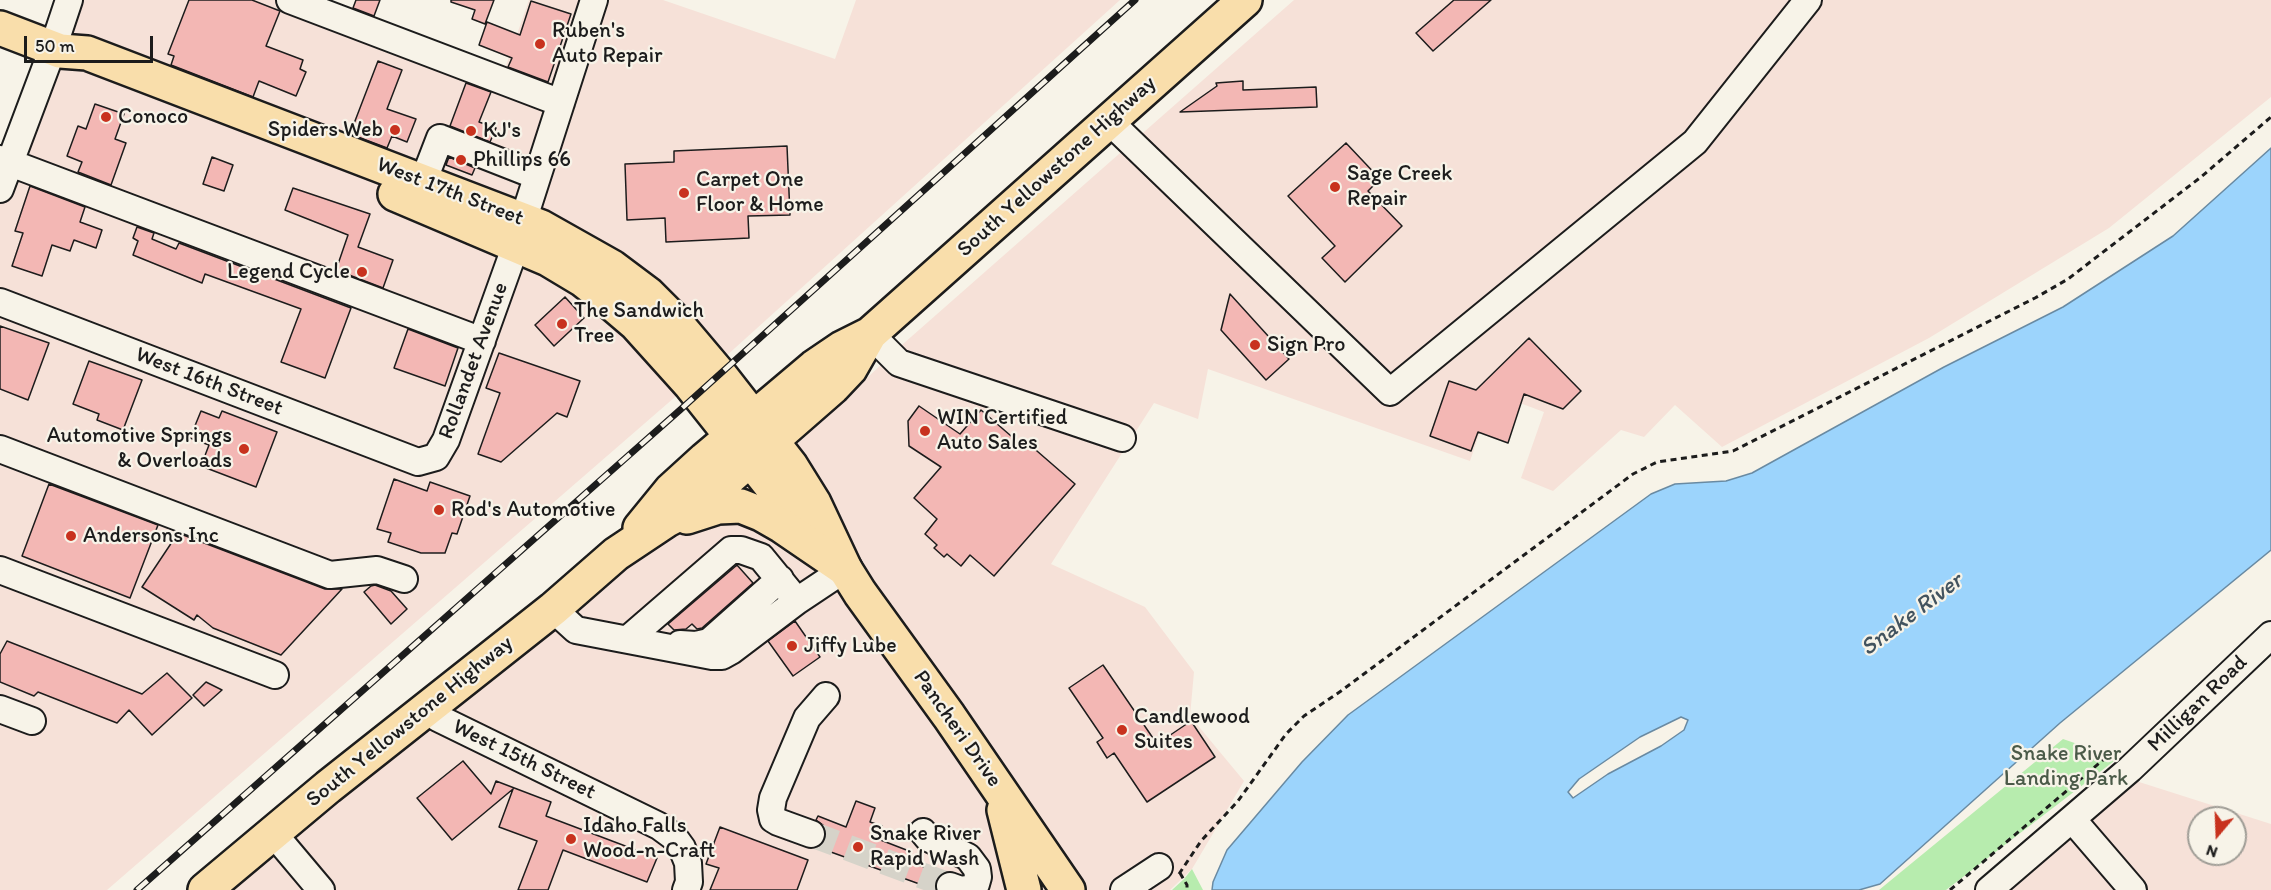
<!DOCTYPE html>
<style>
body{margin:0}
#map{position:relative;width:2271px;height:890px;overflow:hidden;background:#f7f3e8;font-family:Itim,sans-serif}
canvas{display:block}
.north{position:absolute;left:2187px;top:806px;width:60px;height:60px;box-sizing:border-box;background:#f7f3e8;border:2px solid #9f9d96;border-radius:50%;rotate:199deg;font-size:16px;font-weight:700;line-height:24px;text-align:center;color:#1c1c1c}
.north::after{content:'';display:block;margin:auto;width:21px;height:27px;background:#c8321e;clip-path:polygon(50% 0,100% 100%,50% 72%,0 100%)}
.scale{position:absolute;left:24px;top:36px;width:129px;height:27px;box-sizing:border-box;border:3px solid #1c1c1c;border-top:0;padding-left:8px;font-size:18px;line-height:21px;white-space:nowrap;color:#1c1c1c;-webkit-text-stroke:4px #f7f3e8;paint-order:stroke}
</style>
<div id="map">
<canvas width="2271" height="890"></canvas>
<div class="north">N</div>
<div class="scale">50 m</div>
</div>
<script>
const ctx = document.querySelector('canvas').getContext('2d');
ctx.lineJoin = 'round';
function fillPath(path, color) { ctx.fillStyle = color; ctx.fill(path, 'evenodd'); }
const toPath = rows => new Path2D(rows.map(r => 'M' + r).join(''));
function stroke(path, color, width, dash) { ctx.strokeStyle = color; ctx.lineWidth = width; ctx.lineCap = dash ? 'butt' : 'round'; ctx.setLineDash(dash || []); ctx.stroke(path); }
function drawText(font, color, halo, rows, align = 'center') {
  ctx.font = font + ' Itim,sans-serif'; ctx.lineWidth = 4.5; ctx.setLineDash([]); ctx.textBaseline = 'middle'; ctx.strokeStyle = halo; ctx.fillStyle = color; for (const [text, x, y, turn = 0] of rows) {
    ctx.save(); ctx.translate(x, y); ctx.rotate((+turn || 0) * Math.PI / 180); ctx.textAlign = isNaN(turn) ? turn : align; if (halo) ctx.strokeText(text, 0, 0); ctx.fillText(text, 0, 0); ctx.restore();
  }
}
fillPath(toPath([
 [69,0,290,0,501,80,529,0,663,0,835,59,856,0,1120,0,714,367,690,384,107,890,0,890,0,195],
 [1294,0,2271,0,2271,97,2109,228,1929,338,1722,447,1675,405,1644,437,1621,430,1553,491,1521,478,1544,412,1493,393,1470,461,1208,369,1198,419,1154,403,1051,564,1145,607,1194,672,1190,716,1244,781,1192,869,1170,890,229,890,616,554,774,466,903,344],
 [2114,774,2271,824,2271,890,1980,890],
 [2199,818,2235,818,2235,854,2199,854]
]), '#f6e1d8');
fillPath(toPath([
 [2063,739,2118,758,1946,890,1879,890],
 [1192,869,1203,890,1172,890,1184,879]
]), '#b7ecae');
const water = toPath([
 [2271,148,2271,550,2060,723,1880,884,1859,890,1212,890,1213,882,1227,850,1302,762,1348,715,1651,494,1675,484,1726,481,1752,473,1944,367,2063,307,2173,236,2271,148],
 [1681,717,1688,720,1684,730,1661,746,1608,774,1573,798,1568,792,1579,779,1640,737,1681,717]
]);
fillPath(water, '#9cd4fc');
stroke(water, '#698aa2', 1.5);
const building = toPath([
 [189,0,252,0,280,11,266,46,303,60,300,69,306,72,296,96,259,81,253,97,171,65,174,56,168,54,189,0],
 [356,0,380,0,374,16,353,8,356,0],
 [451,0,494,0,485,24,472,19,475,10,451,2,451,0],
 [1454,0,1491,0,1433,51,1416,33,1454,0],
 [531,1,571,14,548,82,508,67,512,58,479,45,487,22,520,35,531,1],
 [378,61,402,70,387,109,416,119,407,142,392,136,387,148,350,134,378,61],
 [1243,81,1243,90,1316,87,1317,107,1180,112,1217,86,1216,83,1243,81],
 [466,83,491,92,479,122,496,128,490,142,450,126,466,83],
 [95,104,124,114,115,139,126,143,111,185,78,172,82,162,67,156,78,126,86,129,95,104],
 [1346,143,1380,179,1368,191,1402,226,1345,282,1322,258,1335,246,1288,196,1346,143],
 [787,146,790,215,748,216,749,238,666,242,665,218,627,220,625,164,674,162,674,151,787,146],
 [212,157,233,165,224,191,203,184,212,157],
 [449,157,475,168,472,175,446,165,449,157],
 [30,186,85,207,80,222,102,230,96,248,74,240,70,251,52,245,42,276,12,266,23,233,15,231,30,186],
 [293,188,370,214,358,247,393,260,383,288,336,270,348,235,285,210,293,188],
 [137,227,154,233,152,239,176,249,179,243,351,308,325,378,281,362,301,309,205,274,202,283,133,255,138,241,133,238,137,227],
 [1230,294,1289,359,1266,380,1221,330,1230,294],
 [565,297,584,318,554,346,535,325,565,297],
 [0,326,49,343,28,400,0,389,0,326],
 [408,329,458,348,445,386,394,368,408,329],
 [1529,338,1581,391,1563,409,1524,394,1508,443,1478,432,1471,451,1430,436,1449,381,1476,390,1529,338],
 [499,353,580,381,567,417,557,413,501,462,478,454,500,393,486,388,499,353],
 [89,361,142,380,123,430,97,420,99,414,73,404,89,361],
 [919,406,960,434,981,410,1018,442,1022,438,1075,484,994,576,970,555,961,566,947,554,944,557,934,548,937,545,925,534,937,519,914,498,941,467,909,446,908,421,919,406],
 [201,411,219,418,222,411,277,432,256,487,201,466,209,445,190,438,201,411],
 [394,479,427,491,430,482,470,496,457,534,452,533,445,553,421,553,388,542,391,533,377,529,394,479],
 [49,484,158,525,130,598,22,556,49,484],
 [178,533,325,589,342,589,281,655,213,628,197,615,194,620,142,587,178,533],
 [737,565,753,583,702,628,697,629,692,624,686,629,674,630,668,624,737,565],
 [375,585,391,591,407,609,391,624,364,592,371,586,375,585],
 [795,621,820,657,793,676,768,641,795,621],
 [7,641,142,694,167,673,192,698,152,735,129,710,117,723,38,692,34,696,0,682,0,654,7,641],
 [1103,665,1157,744,1191,721,1215,757,1147,802,1114,753,1107,758,1097,742,1103,738,1069,688,1103,665],
 [206,682,222,690,204,706,193,695,206,682],
 [463,761,491,794,496,781,551,802,546,816,657,858,647,882,563,850,548,890,518,890,537,841,499,827,513,789,452,840,417,798,463,761],
 [856,801,875,808,870,822,882,826,878,839,909,851,906,860,942,874,936,880,936,890,817,847,825,840,826,832,823,825,816,820,818,816,846,827,856,801],
 [720,827,808,860,797,890,710,890,719,868,706,864,720,827]
]);
fillPath(building, '#f3b7b4');
stroke(building, '#1c1c1c', 1.5);
stroke(toPath([
 [811,834,950,886]
]), '#d6d3c9', 26, [26, 13]);
const minor = toPath([
 [290,0,561,103],
 [1109,121,1390,392,1695,142,1808,0],
 [0,159,482,341],
 [423,182,440,138,537,176],
 [0,189,53,48,69,0],
 [523,221,594,0],
 [0,302,418,462,436,457,446,440,516,245],
 [870,334,899,363,1122,438],
 [0,449,330,575,377,570,404,579],
 [0,570,275,675],
 [553,609,576,630,712,656,722,656,731,651,797,601,845,569],
 [628,639,731,550,741,550,761,557,797,601],
 [680,644,696,645,709,642,780,579],
 [428,707,438,718,659,826,674,837,682,848,688,863,689,882,686,890],
 [0,709,32,721],
 [2072,819,2133,890],
 [923,832,928,838,968,857,977,869,978,877,976,884,972,888,961,890,950,886],
 [273,833,321,890],
 [811,834,778,822,773,819,771,810,773,798,807,718,826,696],
 [1124,890,1159,867],
 [1989,890,2130,769,2271,635]
]);
const major = toPath([
 [0,28,60,51,87,53,541,227,612,267,648,294,671,317,720,375,791,466,814,503,845,569,860,593,949,716,1068,890],
 [395,194,548,259,583,280,602,295,636,324,690,384,795,516,823,546],
 [1004,810,1024,890]
]);
const highway = toPath([
 [687,517,718,507,741,506,761,514,782,526,845,569],
 [640,528,671,490,705,459,814,367,842,348,870,334,1245,0],
 [205,890,328,787,553,609,616,554,667,520,694,506,714,491,833,387,850,369,870,334]
]);
stroke(minor, '#1c1c1c', 30);
stroke(major, '#1c1c1c', 38);
stroke(highway, '#1c1c1c', 38);
stroke(toPath([
 [1180,873,1187,885,1187,890],
 [1179,874,1201,841,1238,801,1286,734,1304,716,1341,691,1633,474,1657,462,1733,451,2035,298,2068,279,2201,177,2271,117],
 [1950,890,2110,754,2114,756]
]), '#1c1c1c', 3, [6, 4.5]);
stroke(minor, '#f7f3e8', 26);
stroke(major, '#f9deab', 33);
stroke(highway, '#f9deab', 33);
const rail = toPath([
 [137,890,680,410,1135,0]
]);
stroke(rail, '#1c1c1c', 7);
stroke(rail, '#f7f3e8', 4.5, [14]);
for (const [x, y, r, color] of [
 [540,44,6,"#c8321e"],
 [106,117,6,"#c8321e"],
 [395,130,6,"#c8321e"],
 [471,131,6,"#c8321e"],
 [461,160,6,"#c8321e"],
 [1335,187,6,"#c8321e"],
 [684,193,6,"#c8321e"],
 [362,272,6,"#c8321e"],
 [562,324,6,"#c8321e"],
 [1255,345,6,"#c8321e"],
 [925,431,6,"#c8321e"],
 [244,449,6,"#c8321e"],
 [439,510,6,"#c8321e"],
 [71,536,6,"#c8321e"],
 [792,646,6,"#c8321e"],
 [1122,730,6,"#c8321e"],
 [571,839,6,"#c8321e"],
 [858,847,6,"#c8321e"]
]) { const dot = new Path2D(); dot.arc(x, y, r, 0, 2 * Math.PI); ctx.fillStyle = color; ctx.fill(dot); stroke(dot, '#f7f3e8', 2); }
drawText('22px', '#1c1c1c', '#f7f3e8', [
 ["Ruben's",552,31],
 ["Auto Repair",552,56],
 ["Conoco",118,117],
 ["Spiders Web",383,130,"right"],
 ["KJ's",483,131],
 ["Phillips 66",473,160],
 ["Sage Creek",1347,174],
 ["Repair",1347,199],
 ["Carpet One",696,180],
 ["Floor & Home",696,205],
 ["Legend Cycle",350,272,"right"],
 ["The Sandwich",574,311],
 ["Tree",574,336],
 ["Sign Pro",1267,345],
 ["WIN Certified",937,418],
 ["Auto Sales",937,443],
 ["Automotive Springs",232,436,"right"],
 ["& Overloads",232,461,"right"],
 ["Rod's Automotive",451,510],
 ["Andersons Inc",83,536],
 ["Jiffy Lube",804,646],
 ["Candlewood",1134,717],
 ["Suites",1134,742],
 ["Idaho Falls",583,826],
 ["Wood-n-Craft",583,851],
 ["Snake River",870,834],
 ["Rapid Wash",870,859]
], 'left');
drawText('22px', '#1c1c1c', '#f7f3e8', [
 ["South Yellowstone Highway",1057,167,-42],
 ["West 17th Street",450,192,21],
 ["Rollandet Avenue",474,361,-70],
 ["West 16th Street",209,382,21],
 ["Milligan Road",2198,704,-44],
 ["South Yellowstone Highway",410,722,-39],
 ["Pancheri Drive",957,729,55],
 ["West 15th Street",524,760,26]
]);
drawText('22px', '#4a5a48', '#f7f3e8', [
 ["Snake River",2066,754],
 ["Landing Park",2066,779]
]);
drawText('italic 24px', '#42535f', '#f7f3e8', [
 ["Snake River",1912,615,-37]
]);
</script>
